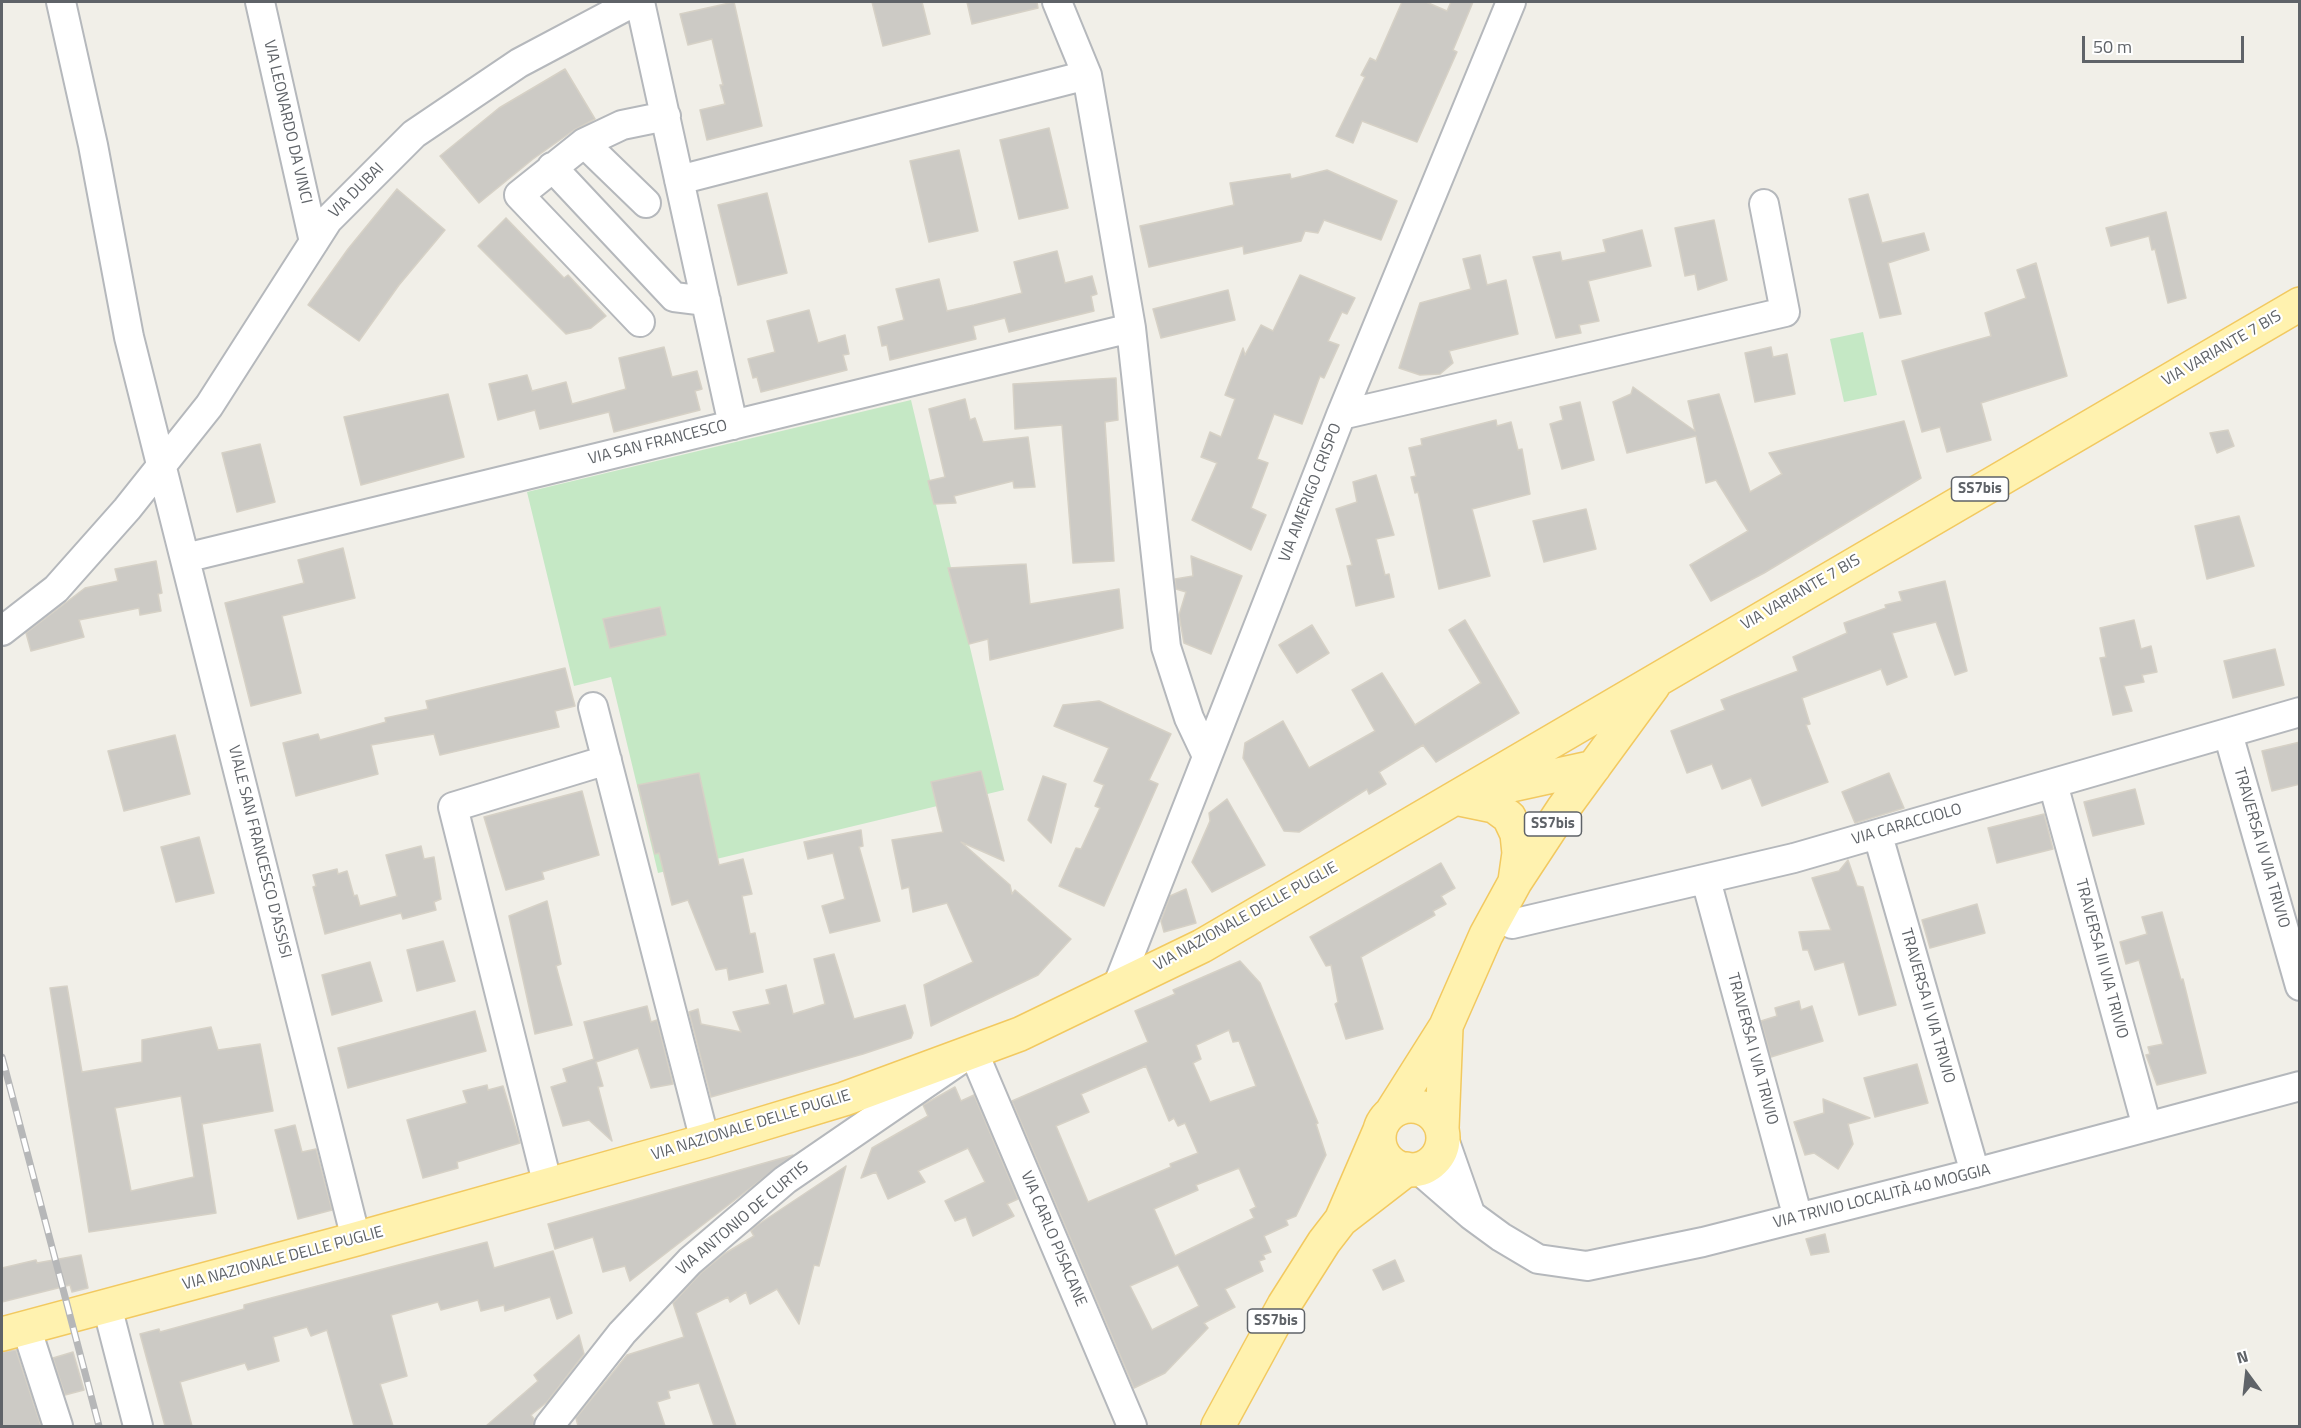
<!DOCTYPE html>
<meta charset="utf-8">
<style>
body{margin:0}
#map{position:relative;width:2301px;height:1428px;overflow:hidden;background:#f1efe8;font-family:"Titillium Web",sans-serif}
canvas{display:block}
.frame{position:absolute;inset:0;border:3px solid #5f6368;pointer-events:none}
.north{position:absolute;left:2217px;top:1344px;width:60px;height:60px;-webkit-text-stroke:4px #fff;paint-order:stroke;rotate:345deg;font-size:16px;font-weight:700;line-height:24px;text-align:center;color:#5f6368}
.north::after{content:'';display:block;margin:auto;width:21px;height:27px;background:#5f6368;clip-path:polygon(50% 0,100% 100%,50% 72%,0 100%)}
.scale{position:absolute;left:2082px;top:36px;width:162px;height:27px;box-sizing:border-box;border:3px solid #5f6368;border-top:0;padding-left:8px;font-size:18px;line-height:21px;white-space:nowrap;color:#5f6368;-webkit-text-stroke:4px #fff;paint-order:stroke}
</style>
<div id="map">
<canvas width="2301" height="1428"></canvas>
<div class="frame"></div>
<div class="north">N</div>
<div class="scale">50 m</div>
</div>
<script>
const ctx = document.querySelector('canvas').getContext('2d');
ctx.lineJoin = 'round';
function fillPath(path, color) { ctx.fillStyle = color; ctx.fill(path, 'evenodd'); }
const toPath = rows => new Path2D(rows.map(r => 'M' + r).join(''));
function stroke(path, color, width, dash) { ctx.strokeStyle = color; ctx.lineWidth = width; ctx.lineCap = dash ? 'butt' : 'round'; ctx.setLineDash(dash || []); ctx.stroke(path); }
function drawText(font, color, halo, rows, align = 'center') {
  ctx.font = font + ' "Titillium Web",sans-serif'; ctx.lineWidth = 4.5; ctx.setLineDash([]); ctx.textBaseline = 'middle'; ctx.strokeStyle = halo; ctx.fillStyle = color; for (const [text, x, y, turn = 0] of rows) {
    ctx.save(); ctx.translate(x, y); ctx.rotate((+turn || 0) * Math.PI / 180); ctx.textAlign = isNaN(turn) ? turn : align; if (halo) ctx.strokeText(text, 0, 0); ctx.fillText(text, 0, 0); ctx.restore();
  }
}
fillPath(toPath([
 [1863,332,1877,395,1844,402,1830,339],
 [911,400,1004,790,658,873,611,677,574,686,527,492]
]), '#c5e8c5');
const building = toPath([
 [734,2,762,126,707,140,700,110,725,104,720,85,723,85,712,39,688,45,680,14,734,2],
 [872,2,922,2,930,34,883,46,872,2],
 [967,2,1037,2,1038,8,972,24,967,2],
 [1402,2,1426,2,1447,11,1451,2,1473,2,1453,50,1457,52,1417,142,1362,121,1353,143,1336,136,1365,77,1361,75,1370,58,1376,61,1402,2],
 [565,69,595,119,574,130,533,159,479,203,440,156,499,108,565,69],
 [1049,128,1068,208,1019,219,1000,140,1049,128],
 [959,150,978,231,929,242,910,161,959,150],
 [1327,170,1397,201,1381,240,1324,220,1318,233,1305,231,1301,241,1244,254,1243,246,1149,267,1140,226,1234,205,1230,183,1290,174,1291,179,1327,170],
 [397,189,445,230,399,285,359,341,308,305,348,249,397,189],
 [767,193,787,273,738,285,718,205,767,193],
 [1868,194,1882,243,1924,233,1929,250,1888,263,1901,314,1880,318,1849,199,1868,194],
 [2166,212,2186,298,2168,303,2155,249,2152,250,2149,236,2111,246,2106,228,2166,212],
 [506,218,564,278,568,275,606,316,591,328,566,334,478,246,506,218],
 [1714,220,1727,280,1698,290,1695,274,1685,276,1675,228,1714,220],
 [1642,230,1651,266,1588,281,1599,321,1579,325,1581,333,1556,338,1533,257,1560,252,1562,261,1606,252,1603,240,1642,230],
 [1057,251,1065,283,1092,276,1097,294,1091,296,1094,311,1009,332,1005,318,973,326,976,339,890,360,887,345,882,346,878,327,904,320,896,289,939,279,947,311,974,305,1022,293,1014,262,1057,251],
 [1480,255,1487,285,1506,280,1518,334,1449,351,1453,363,1440,374,1420,375,1399,368,1420,303,1471,289,1463,259,1480,255],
 [2036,263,2067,376,1981,403,1991,440,1947,452,1940,427,1922,432,1902,361,1991,336,1985,313,2026,298,2017,270,2036,263],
 [1300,275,1355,298,1347,314,1342,312,1328,341,1339,345,1324,378,1320,376,1302,424,1274,414,1257,459,1268,463,1251,508,1266,515,1251,550,1192,520,1217,463,1201,457,1210,432,1221,437,1235,399,1225,395,1243,348,1245,355,1261,325,1273,331,1300,275],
 [1228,290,1235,320,1161,338,1153,309,1228,290],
 [809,310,818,343,845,335,849,354,843,355,847,370,761,392,757,377,753,378,748,359,775,352,767,321,809,310],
 [664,347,672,377,697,371,702,389,695,391,700,410,614,432,609,412,540,429,535,410,498,420,489,384,527,375,532,391,566,382,572,404,626,389,619,358,664,347],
 [1771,347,1773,357,1787,354,1795,394,1755,402,1745,353,1771,347],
 [1116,378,1118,420,1105,422,1114,561,1073,563,1062,425,1015,429,1013,384,1116,378],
 [1633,387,1695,431,1688,401,1719,394,1750,492,1782,474,1769,453,1904,421,1921,478,1764,573,1711,601,1690,565,1748,531,1716,480,1706,483,1696,436,1627,453,1613,402,1631,394,1633,387],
 [448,394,464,457,361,485,344,417,448,394],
 [965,399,970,420,975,418,983,442,1028,437,1035,487,1014,488,1013,481,954,496,956,503,934,504,928,481,945,477,929,409,965,399],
 [1580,402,1594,460,1562,469,1550,424,1563,420,1560,407,1580,402],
 [1496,420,1497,426,1511,422,1518,450,1522,449,1530,494,1472,509,1490,576,1439,589,1418,492,1415,493,1411,477,1416,476,1409,448,1422,445,1421,439,1496,420],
 [2228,430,2234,446,2217,453,2210,433,2228,430],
 [260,444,275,502,237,512,222,453,260,444],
 [1376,475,1394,535,1376,539,1385,575,1389,574,1394,597,1356,606,1347,566,1352,565,1336,509,1357,502,1353,482,1376,475],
 [1586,509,1596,549,1544,562,1533,521,1586,509],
 [2239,516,2254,566,2207,579,2195,526,2239,516],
 [343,548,355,598,282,616,301,693,251,706,225,603,304,583,298,560,343,548],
 [1191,556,1242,576,1211,654,1184,643,1179,615,1186,592,1176,589,1175,579,1193,576,1191,556],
 [156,561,162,593,158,594,161,611,140,615,139,608,79,620,84,637,31,651,26,633,85,588,118,581,115,569,156,561],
 [1026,564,1030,604,1119,589,1123,628,990,660,988,639,969,644,948,568,1026,564],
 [1945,581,1967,671,1955,675,1936,622,1892,633,1907,677,1887,685,1881,669,1802,698,1810,724,1806,725,1828,782,1762,806,1751,778,1722,789,1712,764,1687,773,1671,731,1725,710,1721,700,1798,671,1793,657,1847,633,1844,623,1886,608,1885,605,1902,601,1899,592,1945,581],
 [660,607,666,635,610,648,603,619,660,607],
 [1465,620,1519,713,1436,762,1423,745,1379,772,1386,784,1369,794,1367,789,1299,832,1284,831,1243,758,1245,743,1283,721,1309,768,1375,731,1352,690,1382,673,1415,725,1481,683,1449,630,1465,620],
 [2134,620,2141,649,2151,646,2157,672,2142,675,2144,682,2124,686,2132,711,2113,715,2100,658,2106,657,2100,628,2134,620],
 [1312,625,1329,653,1297,673,1279,645,1312,625],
 [2275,649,2284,685,2233,698,2224,661,2275,649],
 [565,668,575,706,555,711,559,727,440,755,434,734,371,745,378,774,296,796,283,743,318,734,320,740,386,722,385,718,428,709,426,701,565,668],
 [1099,701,1171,734,1149,780,1158,784,1104,906,1059,886,1076,848,1081,849,1100,808,1095,806,1104,785,1094,781,1109,748,1054,726,1063,705,1099,701],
 [175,735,190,794,124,811,108,751,175,735],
 [2300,742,2300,784,2272,791,2262,751,2300,742],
 [981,771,1004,861,961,842,1010,885,1012,894,1015,890,1071,939,1038,975,931,1026,924,985,973,962,947,903,913,912,909,887,902,889,892,840,943,832,931,782,981,771],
 [699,773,719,865,743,859,752,894,742,896,750,934,755,933,763,972,729,980,727,968,716,970,688,900,672,905,659,853,655,854,638,785,699,773],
 [1889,773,1904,808,1855,823,1842,792,1889,773],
 [1043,776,1066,784,1051,843,1028,820,1043,776],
 [2135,789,2144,824,2093,836,2084,802,2135,789],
 [582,791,599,855,542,872,544,879,506,890,484,817,582,791],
 [1227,799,1265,865,1212,892,1192,862,1210,821,1209,813,1227,799],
 [2044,814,2053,849,1997,863,1988,828,2044,814],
 [861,830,863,846,859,847,880,921,830,933,822,906,845,899,833,853,808,859,804,842,861,830],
 [199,837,214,893,176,902,161,847,199,837],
 [421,846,424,859,434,857,441,899,434,902,436,910,403,919,401,913,325,934,313,887,316,886,313,875,337,869,338,874,347,871,354,896,357,895,360,906,397,896,386,855,421,846],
 [1848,860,1857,886,1863,887,1896,1005,1859,1015,1844,962,1815,970,1808,950,1803,950,1799,932,1831,930,1812,878,1839,871,1848,860],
 [1441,863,1455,888,1441,896,1446,904,1433,911,1435,915,1361,957,1383,1029,1346,1039,1335,1004,1338,1002,1331,965,1326,966,1310,937,1441,863],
 [1186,889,1196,923,1164,932,1161,921,1170,896,1186,889],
 [547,901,561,964,556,966,572,1025,535,1034,509,916,547,901],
 [1977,904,1985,933,1930,948,1922,920,1977,904],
 [2162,912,2181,980,2183,979,2206,1073,2157,1085,2146,1055,2150,1054,2148,1047,2163,1044,2139,960,2126,964,2120,942,2147,934,2142,917,2162,912],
 [443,941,455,981,417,991,407,950,443,941],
 [834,954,854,1019,905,1005,913,1033,911,1038,863,1054,711,1097,689,1012,698,1009,701,1024,741,1032,733,1012,770,1004,766,990,786,985,793,1014,825,1004,814,959,834,954],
 [1240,961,1260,983,1318,1123,1316,1124,1326,1155,1296,1216,1286,1220,1288,1225,1264,1236,1271,1252,1263,1255,1265,1259,1259,1261,1263,1271,1225,1289,1235,1307,1204,1323,1208,1328,1165,1373,1134,1388,1012,1101,1148,1042,1135,1011,1175,994,1173,990,1240,961],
 [1229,1030,1233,1042,1239,1041,1256,1086,1210,1102,1193,1063,1201,1059,1196,1045,1229,1030],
 [1146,1066,1169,1121,1174,1118,1178,1126,1185,1123,1198,1153,1170,1164,1171,1167,1088,1202,1056,1126,1089,1112,1081,1094,1146,1066],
 [1239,1168,1256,1207,1250,1210,1254,1218,1175,1256,1154,1209,1198,1190,1196,1185,1239,1168],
 [1178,1265,1199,1306,1152,1330,1130,1286,1178,1265],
 [370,962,382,1001,332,1015,322,975,370,962],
 [67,986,82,1072,142,1062,142,1040,211,1027,218,1050,260,1044,273,1111,202,1124,216,1213,89,1232,50,988,67,986],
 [181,1096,194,1177,131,1191,115,1108,181,1096],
 [1799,1001,1801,1010,1812,1006,1823,1041,1771,1057,1761,1021,1777,1016,1775,1008,1799,1001],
 [647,1006,651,1022,657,1020,673,1084,651,1088,638,1048,596,1062,603,1086,598,1087,612,1141,589,1120,563,1126,551,1087,567,1082,563,1069,594,1059,584,1022,647,1006],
 [475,1011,486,1051,348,1088,338,1048,475,1011],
 [1917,1064,1928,1103,1875,1117,1864,1078,1917,1064],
 [487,1085,488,1090,503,1086,520,1143,457,1162,458,1168,423,1178,407,1120,467,1103,463,1091,487,1085],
 [955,1087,961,1101,974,1095,1018,1199,1007,1204,1014,1216,973,1236,966,1217,955,1221,945,1201,985,1182,968,1148,918,1171,925,1182,888,1199,876,1172,861,1178,872,1148,928,1116,923,1105,955,1087],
 [1823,1099,1870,1118,1848,1124,1853,1144,1838,1169,1814,1153,1805,1155,1794,1122,1824,1113,1823,1099],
 [295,1125,302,1152,316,1149,332,1210,298,1219,275,1130,295,1125],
 [793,1155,630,1281,625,1266,603,1272,593,1237,555,1249,548,1224,793,1155],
 [846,1166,819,1266,814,1265,799,1324,777,1289,750,1304,746,1292,730,1302,728,1297,696,1313,736,1426,714,1426,699,1383,668,1391,670,1398,657,1402,665,1426,578,1426,576,1418,627,1355,684,1337,673,1303,701,1273,724,1254,754,1236,751,1231,756,1226,846,1166],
 [1825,1234,1829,1252,1811,1255,1806,1239,1825,1234],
 [487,1242,494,1268,553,1251,572,1313,557,1319,550,1297,505,1311,504,1305,481,1311,478,1300,441,1310,438,1302,391,1315,407,1376,380,1384,393,1426,354,1426,327,1330,311,1336,307,1327,273,1337,279,1361,248,1370,245,1363,180,1382,192,1426,165,1426,140,1334,159,1329,160,1332,244,1309,244,1305,487,1242],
 [81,1255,88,1288,72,1292,70,1285,2,1302,2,1268,36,1260,37,1263,81,1255],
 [1395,1260,1404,1281,1383,1290,1373,1270,1395,1260],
 [579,1335,584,1354,547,1402,531,1415,534,1419,533,1426,486,1426,538,1381,534,1375,579,1335],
 [16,1350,41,1426,2,1426,2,1352,16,1350],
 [73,1352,84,1390,65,1395,53,1358,73,1352]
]);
fillPath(building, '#cccac5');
stroke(building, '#d6d1c6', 1.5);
const minor = toPath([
 [61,2,93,145,129,337,356,1239],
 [260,2,314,242],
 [640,2,733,425],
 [1057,2,1087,75,1131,328,1166,647,1189,718,1207,756],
 [584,143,646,203],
 [552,167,674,297,706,301],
 [679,180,1087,75],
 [640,322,519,195,584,143,622,125,666,116],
 [1341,415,1785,312,1764,204],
 [185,558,1131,328],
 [2,631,56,589,127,509,209,406,328,220,414,134,519,63,634,2],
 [593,707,705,1141],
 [2231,744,2300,986],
 [2055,791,2147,1127],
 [1879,839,1975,1173],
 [1706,880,1798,1218],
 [1512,924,1794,858,2300,712],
 [1117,987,1341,415,1511,2],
 [1444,1139,1470,1213],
 [1418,1169,1471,1215,1501,1237,1538,1259,1587,1266,1703,1242,1975,1173,2300,1086],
 [548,1186,453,807,607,760],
 [107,1306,138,1426],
 [26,1327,58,1426],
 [549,1426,622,1333,690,1261,785,1180,973,1051,1132,1426]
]);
const major = toPath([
 [1480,792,1594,767],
 [1460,799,1494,806,1509,817,1517,834,1519,853,1515,881],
 '1379 1138a32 32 0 1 1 64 0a32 32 0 1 1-64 0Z',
 [1391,1113,1446,1026,1486,935,1515,882,1563,809,1653,686],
 [1442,1128,1446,1028],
 [1342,1218,1380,1130],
 [2,1334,356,1239,705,1141,844,1099,1020,1034,1202,946,2300,304],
 [1218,1426,1284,1305,1324,1242,1341,1220,1407,1169]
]);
stroke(minor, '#b5b8bc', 32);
stroke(major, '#f2c960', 36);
stroke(minor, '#fff', 28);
stroke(major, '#fff2af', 33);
const rail = toPath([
 [2,1057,99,1426]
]);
stroke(rail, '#b6b7b8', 7);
stroke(rail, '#fff', 4.5, [14]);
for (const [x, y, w] of [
 [1980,489,57],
 [1553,824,57],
 [1276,1321,57]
]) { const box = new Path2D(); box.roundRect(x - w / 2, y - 12, w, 24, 4.5); ctx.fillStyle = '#fff'; ctx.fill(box); stroke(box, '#5f6368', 1.5); }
drawText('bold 15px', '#5f6368', null, [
 ["SS7bis",1980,489],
 ["SS7bis",1553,824],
 ["SS7bis",1276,1321]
]);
drawText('16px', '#5f6368', '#fff', [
 ["VIA LEONARDO DA VINCI",287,122,77],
 ["VIA DUBAI",357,191,-45],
 ["VIA VARIANTE 7 BIS",2222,349,-30],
 ["VIA SAN FRANCESCO",658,443,-14],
 ["VIA AMERIGO CRISPO",1311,493,-69],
 ["VIA VARIANTE 7 BIS",1801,593,-30],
 ["VIA CARACCIOLO",1907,825,-16],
 ["TRAVERSA IV VIA TRIVIO",2261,848,74],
 ["VIALE SAN FRANCESCO D'ASSISI",259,852,76],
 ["VIA NAZIONALE DELLE PUGLIE",1246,917,-29],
 ["TRAVERSA III VIA TRIVIO",2101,959,75],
 ["TRAVERSA II VIA TRIVIO",1927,1006,74],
 ["TRAVERSA I VIA TRIVIO",1752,1049,75],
 ["VIA NAZIONALE DELLE PUGLIE",751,1126,-17],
 ["VIA TRIVIO LOCALITÀ 40 MOGGIA",1882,1197,-14],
 ["VIA ANTONIO DE CURTIS",743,1219,-40],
 ["VIA CARLO PISACANE",1053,1239,67],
 ["VIA NAZIONALE DELLE PUGLIE",283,1259,-15]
]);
</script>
